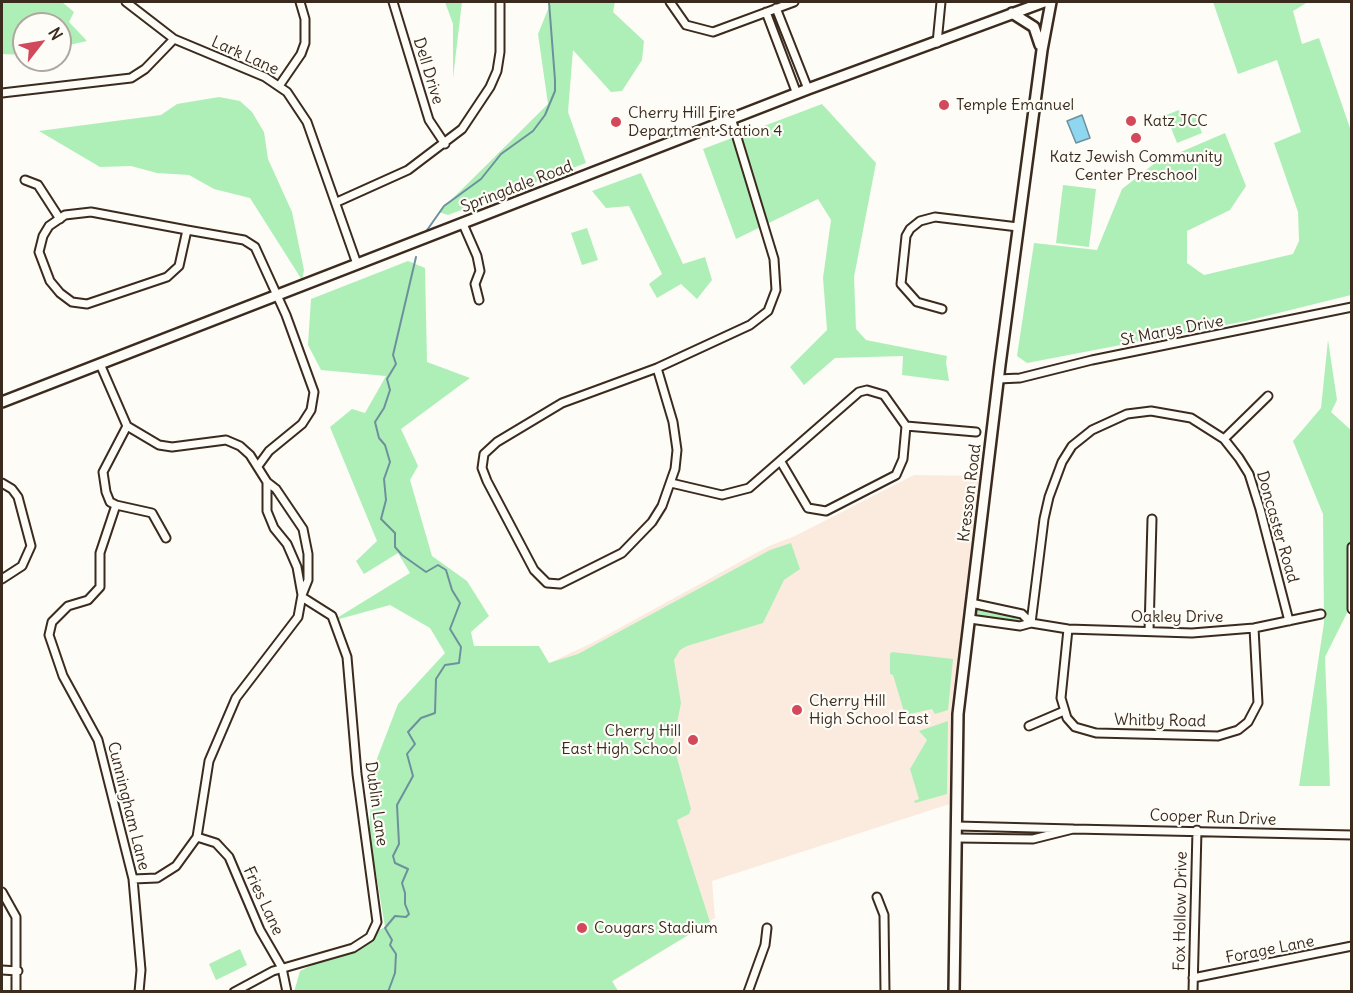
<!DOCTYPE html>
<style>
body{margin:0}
#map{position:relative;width:1353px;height:993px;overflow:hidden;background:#fdfcf7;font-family:Delius,sans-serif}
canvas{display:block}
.frame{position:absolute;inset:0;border:3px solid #3b2a1e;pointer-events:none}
.north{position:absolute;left:12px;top:12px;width:60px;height:60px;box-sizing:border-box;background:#fdfcf7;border:2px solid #afa8a0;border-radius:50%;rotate:59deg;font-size:16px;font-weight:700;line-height:24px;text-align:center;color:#3b2a1e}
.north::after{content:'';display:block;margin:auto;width:21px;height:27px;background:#d1495b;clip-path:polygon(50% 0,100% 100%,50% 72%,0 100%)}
</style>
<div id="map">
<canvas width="1353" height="993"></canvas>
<div class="frame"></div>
<div class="north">N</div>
</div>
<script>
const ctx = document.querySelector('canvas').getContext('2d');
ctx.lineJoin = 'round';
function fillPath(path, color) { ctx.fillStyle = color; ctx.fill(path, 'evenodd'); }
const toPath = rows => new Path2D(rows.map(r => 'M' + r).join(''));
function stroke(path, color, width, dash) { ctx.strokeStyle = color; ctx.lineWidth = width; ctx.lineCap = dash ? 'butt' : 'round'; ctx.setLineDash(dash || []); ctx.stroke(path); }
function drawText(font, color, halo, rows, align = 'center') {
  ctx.font = font + ' Delius,sans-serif'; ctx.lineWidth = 4.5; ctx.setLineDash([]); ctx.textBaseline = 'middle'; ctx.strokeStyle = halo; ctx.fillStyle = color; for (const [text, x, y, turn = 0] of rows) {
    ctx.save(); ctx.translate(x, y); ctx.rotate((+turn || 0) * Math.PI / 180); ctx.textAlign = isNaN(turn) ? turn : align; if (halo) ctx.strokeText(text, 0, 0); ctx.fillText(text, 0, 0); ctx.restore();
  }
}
fillPath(toPath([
 [914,475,983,476,991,481,963,714,962,800,712,881,715,918,609,984,414,992,517,678,594,642,769,546,795,536]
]), '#fbebdf');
fillPath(toPath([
 [2,2,62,2,74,12,69,22,87,41,60,47,60,24,24,24,24,55,2,54],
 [445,2,462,2,453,78,453,24],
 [551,2,615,2,613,12,644,41,642,60,622,91,611,92,573,50,568,112,586,163,448,215,439,212,548,104,538,34],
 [1213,2,1308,2,1293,11,1302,44,1319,38,1351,131,1351,295,1246,321,1027,363,1017,356,1034,243,1097,250,1122,189,1155,163,1225,133,1246,186,1230,210,1187,231,1187,263,1204,275,1293,254,1299,241,1298,212,1274,143,1301,132,1277,60,1238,74],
 [219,97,240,101,252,112,264,132,268,159,292,212,304,270,302,280,250,198,214,189,189,175,157,173,131,166,100,167,39,131,161,115,177,104],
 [822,104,876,163,854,277,856,329,866,340,947,356,946,362,949,381,902,375,903,356,835,358,804,385,790,367,827,330,823,278,831,220,818,199,736,239,703,149],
 [1179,110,1181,117,1194,112,1202,133,1177,143,1166,115],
 [641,173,683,264,705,257,712,280,697,299,681,284,657,298,649,284,662,274,629,206,606,208,592,191],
 [1063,185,1096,189,1089,247,1056,243],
 [587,228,598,260,582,265,571,233],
 [408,261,425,268,427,362,470,378,401,429,418,466,410,480,432,556,467,581,489,616,471,632,474,646,539,646,549,663,578,654,770,550,791,543,800,569,784,580,763,623,687,646,680,650,674,660,681,703,673,743,691,809,689,814,677,820,710,922,612,981,618,991,294,992,300,971,385,927,369,832,373,769,398,704,445,653,430,628,390,605,332,621,410,573,398,553,364,574,356,561,377,541,330,427,352,409,365,413,386,376,321,370,308,345,311,299],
 [1328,340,1337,400,1331,412,1352,431,1351,608,1348,611,1325,657,1330,786,1299,786,1324,623,1323,514,1293,441,1321,408],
 [971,603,1022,614,1031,623,1020,626,970,619],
 [892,652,953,659,948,710,935,714,932,709,905,715,893,675,890,674,890,654],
 [948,721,947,794,915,803,914,801,919,799,910,769,927,740,919,731],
 [240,949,247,965,216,980,209,964]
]), '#aeefb8');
const water = toPath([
 [1082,115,1090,138,1076,143,1067,121,1082,115]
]);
fillPath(water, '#8fd6f0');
stroke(water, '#6d919c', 1.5);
stroke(toPath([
 [425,233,444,206,481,179,501,154,533,131,545,115,555,91,555,80,549,2],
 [388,992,395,973,396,954,390,945,392,940,385,928,395,916,406,917,409,914,405,904,405,893,402,883,408,869,395,863,393,856,399,844,397,805,413,776,407,754,415,744,408,732,421,718,435,713,436,679,445,665,459,663,461,647,450,629,460,603,452,590,446,570,438,565,426,572,402,555,395,547,395,533,381,519,386,500,384,479,390,462,385,445,379,438,375,422,384,408,390,390,387,379,396,364,393,355,416,257]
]), '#6d919c', 2);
const street = toPath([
 [126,2,174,39,265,77,287,92,307,122,357,264],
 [393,2,429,120,445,144],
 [670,2,686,25,713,32,794,2],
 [776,8,808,89],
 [766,12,797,94],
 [937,43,941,2],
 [279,86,301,54,305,43,305,19,300,2],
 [2,93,131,78,145,69,174,39],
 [25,180,38,185,60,219],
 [337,202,408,170,462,129,490,87,497,71,500,52,500,2],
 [463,224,477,256,480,271,475,284,479,300],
 [187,230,179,266,167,277,87,304,72,302,60,293,50,281,39,252,43,236,49,226,65,215,91,212,187,230,244,240,255,247,286,315,314,392,311,410,302,424,269,451,258,466],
 [942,309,917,302,901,284,906,236,910,229,920,221,935,217,1018,227],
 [100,364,127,426,159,445,172,447,226,440,240,446,250,455,267,482,276,489,303,529,308,554,308,580,302,595],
 [657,368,673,422,677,450,675,469,662,506,652,522,622,553,560,584,547,583,534,570,487,481,482,468,484,454,497,442,562,403,657,368,750,325,768,311,776,290,774,259,732,121],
 [998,379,1020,378,1092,360,1352,307],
 [127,426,103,472,106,492,110,502,116,505,100,553,100,587,88,600,68,606,52,622,49,635,63,676,98,740,133,879,141,970,139,992],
 [906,426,976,432],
 [1224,439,1268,396],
 [781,462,808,508,826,511,896,475,903,459,906,426],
 [2,483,12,489,18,497,31,546,22,566,2,579],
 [671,483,722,495,749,488,859,392,867,390,884,395,906,426],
 [116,505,152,513,166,538],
 [1352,547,1352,609],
 [971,603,1022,614,1031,623],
 [970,619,1020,626,1031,623,1068,629,1192,633,1254,628,1321,614],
 [1031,623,1044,519,1049,497,1062,462,1072,446,1092,430,1127,414,1151,411,1191,418,1224,439,1239,458,1249,474,1260,509,1289,621],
 [1068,629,1061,698,1067,718,1075,727,1096,733,1218,736,1238,730,1248,722,1258,703,1254,628],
 [1149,631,1152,519],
 [1029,726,1064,711],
 [1073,829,1352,835],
 [197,837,216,843,229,857,260,930,282,968,287,992],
 [957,838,1033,839,1073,829,957,826],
 [133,879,157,878,176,866,197,837,209,761,236,698,298,617,302,595,297,567,287,544,274,528,267,511,267,482],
 [2,892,16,917,16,992],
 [877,897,884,915,885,992],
 [2,970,18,971],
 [1193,978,1352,946],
 [234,992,273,971,353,948,370,937,377,922,357,774,347,657,332,616,302,597],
 [748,992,765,945,767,928],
 [1193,992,1197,830]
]);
const secondary = toPath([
 [1012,13,1034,27,1040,45],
 [2,402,808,89,1044,2],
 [954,992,958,714,1000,365,1042,50,1051,2]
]);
stroke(street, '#3b2a1e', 11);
stroke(secondary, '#3b2a1e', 14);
stroke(street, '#fdfcf7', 7);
stroke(secondary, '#fdfcf7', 9);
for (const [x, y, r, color] of [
 [944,105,6,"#d1495b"],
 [1131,121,6,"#d1495b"],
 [616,122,6,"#d1495b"],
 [1136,138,6,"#d1495b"],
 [797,710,6,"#d1495b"],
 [693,740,6,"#d1495b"],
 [582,928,6,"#d1495b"]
]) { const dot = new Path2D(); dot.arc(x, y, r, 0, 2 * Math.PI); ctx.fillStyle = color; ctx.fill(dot); stroke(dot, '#fdfcf7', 2); }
drawText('16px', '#3b2a1e', '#fdfcf7', [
 ["Lark Lane",245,56,24],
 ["Dell Drive",428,71,73],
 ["Springdale Road",517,187,-21],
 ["St Marys Drive",1172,331,-11],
 ["Kresson Road",970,493,-83],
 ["Doncaster Road",1277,527,74],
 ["Oakley Drive",1177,617],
 ["Whitby Road",1160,721,1],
 ["Dublin Lane",376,804,82],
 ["Cunningham Lane",128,806,76],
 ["Cooper Run Drive",1213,818,2],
 ["Fries Lane",263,901,65],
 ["Fox Hollow Drive",1181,911,-89],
 ["Forage Lane",1270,950,-11]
]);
drawText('16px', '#3b2a1e', '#fdfcf7', [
 ["Temple Emanuel",956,105],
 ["Cherry Hill Fire",628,113],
 ["Department Station 4",628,131],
 ["Katz JCC",1143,121],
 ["Katz Jewish Community",1136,157,"center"],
 ["Center Preschool",1136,175,"center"],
 ["Cherry Hill",809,701],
 ["High School East",809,719],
 ["Cherry Hill",681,731,"right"],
 ["East High School",681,749,"right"],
 ["Cougars Stadium",594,928]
], 'left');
</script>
